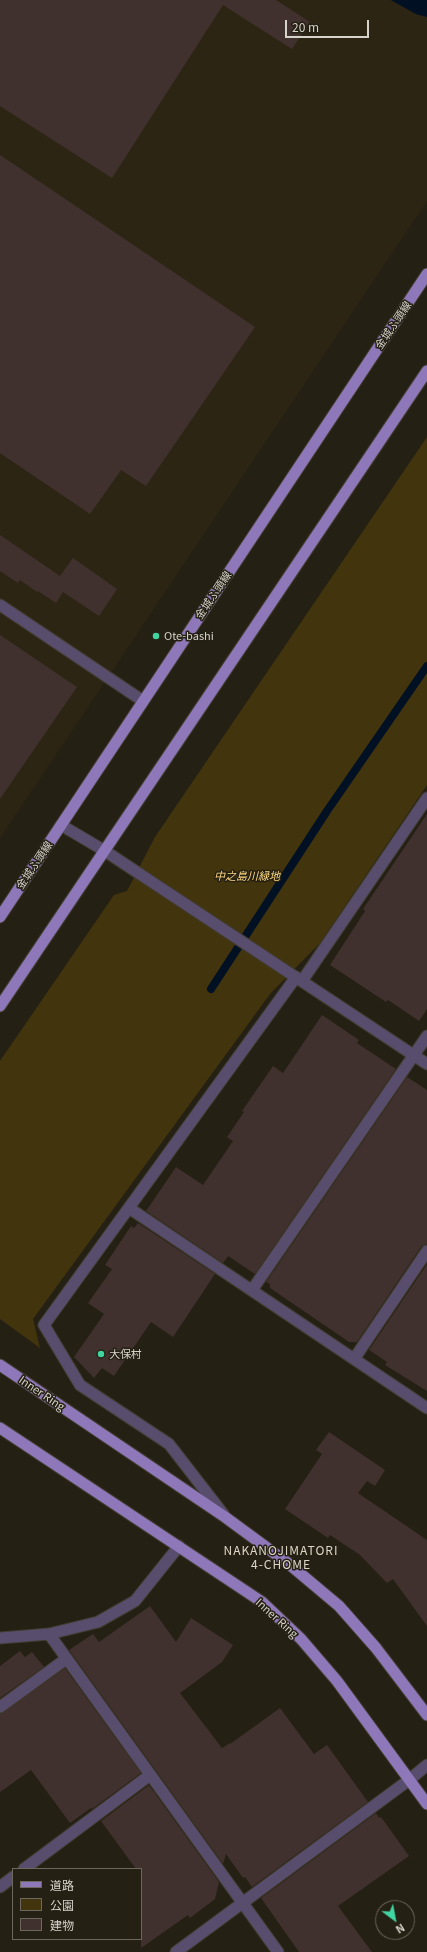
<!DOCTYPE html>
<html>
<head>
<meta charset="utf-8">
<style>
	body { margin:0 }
	#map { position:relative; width:427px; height:1952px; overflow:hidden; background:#252014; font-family:Georgia,"Noto Sans JP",serif }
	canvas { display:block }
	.legend { position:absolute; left:12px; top:1868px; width:130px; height:72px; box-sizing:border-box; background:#252014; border:1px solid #6c685d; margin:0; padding:5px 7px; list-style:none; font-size:12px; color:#d6d3cb }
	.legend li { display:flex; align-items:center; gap:8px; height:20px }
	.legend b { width:20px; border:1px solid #6c685d }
	.north { position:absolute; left:375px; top:1900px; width:40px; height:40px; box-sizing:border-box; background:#252014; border:1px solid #6c685d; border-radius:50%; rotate:148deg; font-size:11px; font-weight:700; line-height:16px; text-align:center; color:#d6d3cb }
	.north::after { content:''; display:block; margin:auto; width:14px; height:18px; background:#42d4a0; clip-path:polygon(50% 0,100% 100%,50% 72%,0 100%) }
	.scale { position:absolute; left:285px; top:20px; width:84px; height:18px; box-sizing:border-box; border:2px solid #d6d3cb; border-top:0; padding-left:5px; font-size:12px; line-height:14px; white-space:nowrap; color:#d6d3cb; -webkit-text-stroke:3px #252014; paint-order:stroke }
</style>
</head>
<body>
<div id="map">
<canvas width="427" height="1952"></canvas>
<ul class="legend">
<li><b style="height:5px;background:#8f78b9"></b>道路</li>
<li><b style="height:11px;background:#42340d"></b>公園</li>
<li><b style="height:11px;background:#40312e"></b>建物</li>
</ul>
<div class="north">N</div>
<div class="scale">20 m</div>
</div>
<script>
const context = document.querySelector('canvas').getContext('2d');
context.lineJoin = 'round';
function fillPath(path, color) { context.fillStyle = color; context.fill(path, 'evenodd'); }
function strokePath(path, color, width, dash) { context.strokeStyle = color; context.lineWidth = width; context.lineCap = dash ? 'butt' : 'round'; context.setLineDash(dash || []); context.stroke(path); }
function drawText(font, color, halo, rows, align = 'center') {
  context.font = font + ' Georgia,"Noto Sans JP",serif'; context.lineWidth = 3; context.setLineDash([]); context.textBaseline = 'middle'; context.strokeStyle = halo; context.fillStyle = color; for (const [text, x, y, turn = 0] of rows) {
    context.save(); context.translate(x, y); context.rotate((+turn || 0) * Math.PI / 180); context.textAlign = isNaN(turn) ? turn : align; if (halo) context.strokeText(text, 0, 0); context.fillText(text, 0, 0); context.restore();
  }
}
fillPath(new Path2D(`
	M0,0H391L416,14L427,17V201L0,838Z`), '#2d2513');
fillPath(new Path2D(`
	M427,437V785L320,943L270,994L33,1319L40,1348L0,1319V1061L114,895L127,891L155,837Z`), '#42340d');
fillPath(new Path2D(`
	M391,0H427V17L416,14Z`), '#011023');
strokePath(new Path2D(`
	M211,989L327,811L427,666`), '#011023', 8);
fillPath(new Path2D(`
	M0,0H276L310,22L292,49L223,5L112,178L0,106Z
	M0,155L255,327L146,486L121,470L90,514L0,453Z
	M0,535L60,576L73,558L117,589L99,616L63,592L56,603L38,591L37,592L20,580L18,583L0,571Z
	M0,635L77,687L0,799Z
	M427,814V1009L419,1021L388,1000L386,1002L330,965L365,911L363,909Z
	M322,1015L359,1040L357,1043L396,1069L255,1274L228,1256L223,1263L146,1211L176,1167L203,1185L233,1141L227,1137L244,1112L242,1111L273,1066L283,1073Z
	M407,1077L427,1090V1244L421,1247L357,1342H349L270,1288V1284L266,1282Z
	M138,1223L215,1274L173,1337L151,1322L114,1376L102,1368L94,1378L74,1357L104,1314L88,1303L112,1269L105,1265L131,1226L134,1228Z
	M427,1264V1391L385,1365L387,1362L369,1350Z
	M329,1432L385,1470L375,1486L367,1481L358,1493L427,1540V1626L393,1579L387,1583L360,1555L330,1535L328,1538L285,1509L322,1454L316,1450Z
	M150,1606L176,1642L191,1618L233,1645L222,1662L180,1693L222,1748L230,1743V1744L280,1708L314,1754L327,1745L368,1802L252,1887L245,1877L243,1878L226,1854L223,1864L69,1650L93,1634L99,1642Z
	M20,1651L25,1657L32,1652L44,1667L0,1698V1666Z
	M65,1668L141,1773L92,1809L91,1808L70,1823L31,1770L0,1792V1714Z
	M149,1785L219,1882L215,1899L190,1918L188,1915L141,1948V1869H136L101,1821Z
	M376,1813L379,1818L381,1817L409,1856L338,1906L372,1952H299L261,1898Z`), '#40312e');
const service = new Path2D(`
	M0,605L143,701`);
const minor = new Path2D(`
	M61,825L105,851L427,1064
	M302,981L427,798
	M129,1208L427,1408
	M252,1290L427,1036
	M354,1359L427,1251
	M224,1515L169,1444L80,1385L44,1325L296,977
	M49,1634L278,1952
	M0,1638L49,1634L98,1622L135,1601L179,1546
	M0,1707L66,1659
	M24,1869L150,1775
	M0,1887L13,1877
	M176,1952L409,1780L427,1765`);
const primary = new Path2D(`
	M0,917L427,274
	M0,1006L427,371
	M0,1365L225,1517L289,1564L339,1606L376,1648L427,1715
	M0,1428L262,1602L301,1639L337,1681L427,1804`);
strokePath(service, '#413d31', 13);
strokePath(minor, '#413d31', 13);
strokePath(primary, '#413d31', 13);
strokePath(service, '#584d6d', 11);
strokePath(minor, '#584d6d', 11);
strokePath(primary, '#8f78b9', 11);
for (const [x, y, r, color] of [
	[156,636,4,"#42d4a0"],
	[101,1354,4,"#42d4a0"]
]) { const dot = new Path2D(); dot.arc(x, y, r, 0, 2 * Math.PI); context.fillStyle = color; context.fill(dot); strokePath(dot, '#252014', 1.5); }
drawText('11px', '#d6d3cb', '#252014', [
	["金城ふ頭線",393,325,-56],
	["金城ふ頭線",213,595,-56],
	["金城ふ頭線",34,865,-56],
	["Inner Ring",42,1393,34],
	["Inner Ring",277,1618,42]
]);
drawText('11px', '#d6d3cb', '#252014', [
	["Ote-bashi",164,636],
	["大保村",109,1354]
], 'left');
drawText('italic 11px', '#fcd77c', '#252014', [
	["中之島川緑地",247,876]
]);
context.letterSpacing = '1px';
drawText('12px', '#dcd6c6', '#252014', [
	["NAKANOJIMATORI",281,1550],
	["4-CHOME",281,1564]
]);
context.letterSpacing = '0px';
</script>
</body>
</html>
